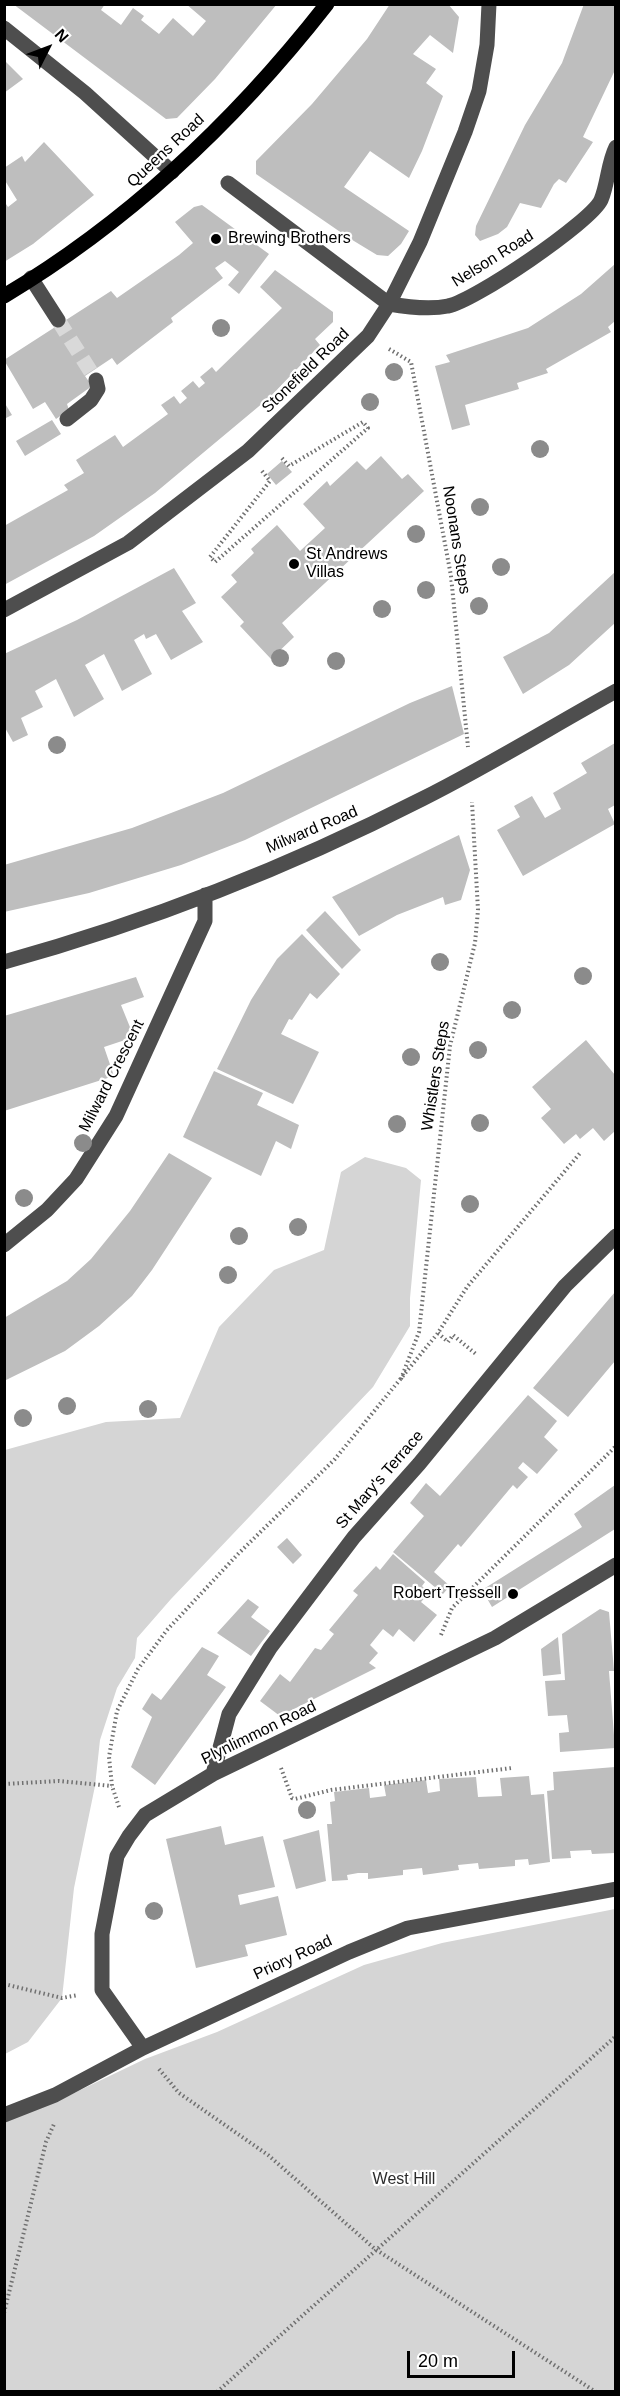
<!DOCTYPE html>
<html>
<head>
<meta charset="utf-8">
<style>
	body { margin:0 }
	#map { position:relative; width:620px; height:2396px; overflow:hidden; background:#fff; font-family:Helvetica,sans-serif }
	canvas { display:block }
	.frame { position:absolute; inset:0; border:6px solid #000; pointer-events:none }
	.north { position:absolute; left:18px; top:18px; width:60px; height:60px; -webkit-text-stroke:4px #fff; paint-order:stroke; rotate:48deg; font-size:16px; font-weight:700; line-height:24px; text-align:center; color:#000 }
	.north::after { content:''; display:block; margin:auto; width:21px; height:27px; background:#000; clip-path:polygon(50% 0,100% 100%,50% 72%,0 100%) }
	.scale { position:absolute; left:407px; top:2351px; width:108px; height:27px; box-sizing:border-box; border:3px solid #000; border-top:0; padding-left:8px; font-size:18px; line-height:21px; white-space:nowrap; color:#000; -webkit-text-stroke:4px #fff; paint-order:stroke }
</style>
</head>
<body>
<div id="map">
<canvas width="620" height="2396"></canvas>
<div class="frame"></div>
<div class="north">N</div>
<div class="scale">20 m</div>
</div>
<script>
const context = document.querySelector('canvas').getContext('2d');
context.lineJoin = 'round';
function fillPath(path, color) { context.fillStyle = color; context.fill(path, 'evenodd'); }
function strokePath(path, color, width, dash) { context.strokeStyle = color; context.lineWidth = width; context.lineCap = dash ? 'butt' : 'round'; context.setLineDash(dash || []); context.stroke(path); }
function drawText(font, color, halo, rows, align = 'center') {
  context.font = font + ' Helvetica,sans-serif'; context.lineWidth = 4.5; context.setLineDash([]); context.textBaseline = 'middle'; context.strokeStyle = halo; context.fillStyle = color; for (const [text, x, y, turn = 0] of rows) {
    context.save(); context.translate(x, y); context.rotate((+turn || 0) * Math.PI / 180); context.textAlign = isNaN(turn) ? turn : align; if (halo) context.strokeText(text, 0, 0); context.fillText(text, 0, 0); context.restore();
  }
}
fillPath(new Path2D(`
	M365,1157L406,1168L421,1180L410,1298V1326L373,1387L171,1599L137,1638L135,1658L117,1688L100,1740L95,1786L74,1888L62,1998L28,2042L5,2054V1450L106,1422L180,1418L219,1327L274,1270L324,1250L341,1172Z
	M615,1909V2391L5,2392V2122L72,2094L145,2059L217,2032L364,1965L442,1943Z`), '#d5d5d5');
fillPath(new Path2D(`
	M13,4H105L101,10L121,25L133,8L144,16L141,20L159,34L173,18L193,36L206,21L186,4H277L215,79L177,118L166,119Z
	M390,4H448L459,17L453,53L430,35L413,54L436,69L426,83L443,96L422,151L409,178L370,151L344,187L409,231L401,244L388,256L377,255L349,238L256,174V161L312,104L367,39Z
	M584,4H615V70L583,137L593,142L566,183L559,179L554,184L541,208L520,203L507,227L498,234L480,241L475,235L476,226L525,125L562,63Z
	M4,60L23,79L4,93Z
	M44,142L94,195L33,244L4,262V201L8,207L17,200L4,179V168L22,156L25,162Z
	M202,205L269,254L239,294L228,285L239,272L225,261L215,268L223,278L171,318L173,322L117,365L112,358L85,376L92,386L67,404L69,410L56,419L45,402L33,409L4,360L111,291L117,298L179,255L193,243L175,222L194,207Z
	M615,264V321L608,327L611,332L546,369L548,373L517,383L519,389L465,405L470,425L452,430L435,366L450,362L446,355L528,328L581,294Z
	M275,270L333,312V322L315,339L320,345L270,397L155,493L94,536L4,585V526L68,490L64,485L84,473L76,460L115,435L123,447L168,414L161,405L174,396L180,404L187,398L181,391L193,381L199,388L205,383L200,377L212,367L216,372L282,308L260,287Z
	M4,402L12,415L4,419Z
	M52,420L61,434L25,456L16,441Z
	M381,456L402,479L408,474L424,491L282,623L294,637L271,659L240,626L244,622L221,597L237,582L231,575L254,553L251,549L277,525L300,551L325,528L303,504L327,481L330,486L357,461L366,470Z
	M282,461L292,472L276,485L267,474Z
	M174,568L196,603L182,611L203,642L171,660L156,634L146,639L144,634L134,640L152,674L122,691L104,654L85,665L104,699L74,717L56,679L35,691L43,707L21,718L28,735L13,742L4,726V654L77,620Z
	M615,572V623L569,665L523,694L503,657L549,633Z
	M452,686L464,734L245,840L181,865L89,893L4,912V865L132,828L223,793L410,703Z
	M615,743V805L608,809L615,824L523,876L497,830L520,817L514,806L532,796L545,818L561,809L553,793L587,773L581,763Z
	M459,835L470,870L461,900L445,905L443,897L397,915L359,936L332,897Z
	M325,911L361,950L342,969L306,930Z
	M302,934L340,974L317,999L310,993L292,1020L289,1019L281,1034L319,1052L293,1104L217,1069L251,1000L277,959Z
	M136,977L144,997L121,1005L134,1037L104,1047L114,1076L4,1111V1016Z
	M586,1040L615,1075V1131L604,1141L593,1128L580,1139L576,1134L564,1144L541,1118L551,1109L532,1087Z
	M214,1071L263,1093L257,1105L299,1125L291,1149L276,1141L261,1176L183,1137Z
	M169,1153L212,1178L152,1270L132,1296L99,1326L65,1351L4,1381V1318L67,1281L91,1259L130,1211Z
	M615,1292V1361L568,1417L533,1388Z
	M528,1395L557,1421L544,1437L558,1450L537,1474L523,1462L518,1468L528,1477L517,1489L513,1485L461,1547L458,1544L434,1572L450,1586L443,1594L393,1552L424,1516L410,1503L426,1483L440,1496Z
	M615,1485V1529L492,1607L482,1590L582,1527L574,1514Z
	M287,1538L302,1555L293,1564L277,1547Z
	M393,1554L425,1582L422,1586L429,1593L421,1602L437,1615L414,1642L399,1629L393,1637L383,1629L370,1645L378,1653L369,1663L376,1668L280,1716L260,1701L280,1674L290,1682L315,1648L321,1650L334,1634L329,1630L358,1595L353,1591L376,1566L380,1570Z
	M248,1599L259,1607L251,1617L270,1631L251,1656L217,1633Z
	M600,1609L609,1612L614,1671H609L615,1748L560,1752L559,1733L569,1732L567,1715L548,1716L545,1681L565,1680L562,1634Z
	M558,1637L561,1674L543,1676L541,1649Z
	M202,1647L219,1656L207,1675L226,1687L155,1785L131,1767L152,1717L142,1709L152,1693L161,1700Z
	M615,1767V1853L592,1854L591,1850L570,1851L571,1858L552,1859L547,1791L554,1790L553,1772Z
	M529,1776L531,1795L544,1794L550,1862L529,1865L528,1859L515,1860V1866L479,1869L478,1863L458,1865L459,1870L423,1875L422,1868L403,1870V1875L368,1879V1873H358L347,1875L348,1880L332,1881L327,1824H332L330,1802L335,1801L334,1792L369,1788L370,1798L386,1796L384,1785L426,1780L428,1793L440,1791L439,1779L476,1777L478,1797L502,1796L500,1778Z
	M221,1826L225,1845L263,1836L275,1887L238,1895L240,1905L278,1896L287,1935L245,1945L248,1956L196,1968L166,1839Z
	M319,1830L326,1881L296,1889L283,1840Z`), '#bebebe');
strokePath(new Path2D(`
	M58,320L96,380`), '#d9d9d9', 15, [15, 8]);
strokePath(new Path2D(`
	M389,349L411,362L451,576L468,747
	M262,471L270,481L210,557L215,562L368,428L363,422L289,466L280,456
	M438,1333L448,1342L453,1335L477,1355
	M401,1379L419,1332L450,1046L475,943L478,910L472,802
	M441,1635L452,1608L616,1446
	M281,1768L292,1798L295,1799L331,1790L512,1768
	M4,1784L59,1781L112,1786
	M119,1807L112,1786L109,1757L117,1711L138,1669L167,1630L238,1554L335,1459L438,1333L467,1287L581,1152
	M4,1984L62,1998L78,1995
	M159,2069L179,2093L268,2155L375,2249L596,2392
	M4,2313L46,2142L54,2124
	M217,2392L616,2036`), '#707070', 4, [1.5, 3]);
strokePath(new Path2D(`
	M4,28L85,93L172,172
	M228,183L389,304C407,307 429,310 448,306C473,302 591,222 601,200C608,183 608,163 616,147
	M31,278L58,320
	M67,419L91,400L98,389L96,380
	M4,610L128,543L248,451L368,336L389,304L420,242L465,132L479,91L487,45L489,4
	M4,962C148,922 289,867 422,799C488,766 551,727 616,691
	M4,1245L47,1210L76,1179L116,1116L205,921V895
	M213,1774L229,1714L270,1648L354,1537L419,1464L565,1286L616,1236
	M143,2048L102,1990V1934L117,1856L129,1836L145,1815L213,1774L495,1638L616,1565
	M4,2115L55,2095L143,2048L349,1952L408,1928L616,1889`), '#4e4e4e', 15);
strokePath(new Path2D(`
	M4,296C130,221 237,119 327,4`), '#000', 15);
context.fillStyle = '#8b8b8b';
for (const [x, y] of [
	[221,328],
	[394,372],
	[370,402],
	[540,449],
	[480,507],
	[416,534],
	[501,567],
	[426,590],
	[479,606],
	[382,609],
	[280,658],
	[336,661],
	[57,745],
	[440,962],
	[583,976],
	[512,1010],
	[478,1050],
	[411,1057],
	[480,1123],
	[397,1124],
	[83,1143],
	[24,1198],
	[470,1204],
	[298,1227],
	[239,1236],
	[228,1275],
	[67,1406],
	[148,1409],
	[23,1418],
	[307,1810],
	[154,1911]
]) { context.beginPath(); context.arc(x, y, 9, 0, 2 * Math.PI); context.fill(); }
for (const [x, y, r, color] of [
	[216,239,6,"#000"],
	[294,564,6,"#000"],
	[513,1594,6,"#000"]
]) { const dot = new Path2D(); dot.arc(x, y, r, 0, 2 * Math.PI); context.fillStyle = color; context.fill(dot); strokePath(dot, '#fff', 2); }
drawText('16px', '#000', '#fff', [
	["Queens Road",166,151,-43],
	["Nelson Road",493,259,-32],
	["Stonefield Road",306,371,-44],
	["Noonans Steps",456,540,81],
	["Milward Road",312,830,-23],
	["Milward Crescent",112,1076,-63],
	["Whistlers Steps",436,1076,-81],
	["St Mary's Terrace",380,1480,-49],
	["Plynlimmon Road",259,1733,-26],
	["Priory Road",293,1958,-25]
]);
drawText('16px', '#000', '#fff', [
	["Brewing Brothers",228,239],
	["St Andrews",306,555],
	["Villas",306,573],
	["Robert Tressell",501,1594,"right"]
], 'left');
drawText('16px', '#2c2c2c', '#fff', [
	["West Hill",404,2180]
]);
</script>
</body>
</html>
